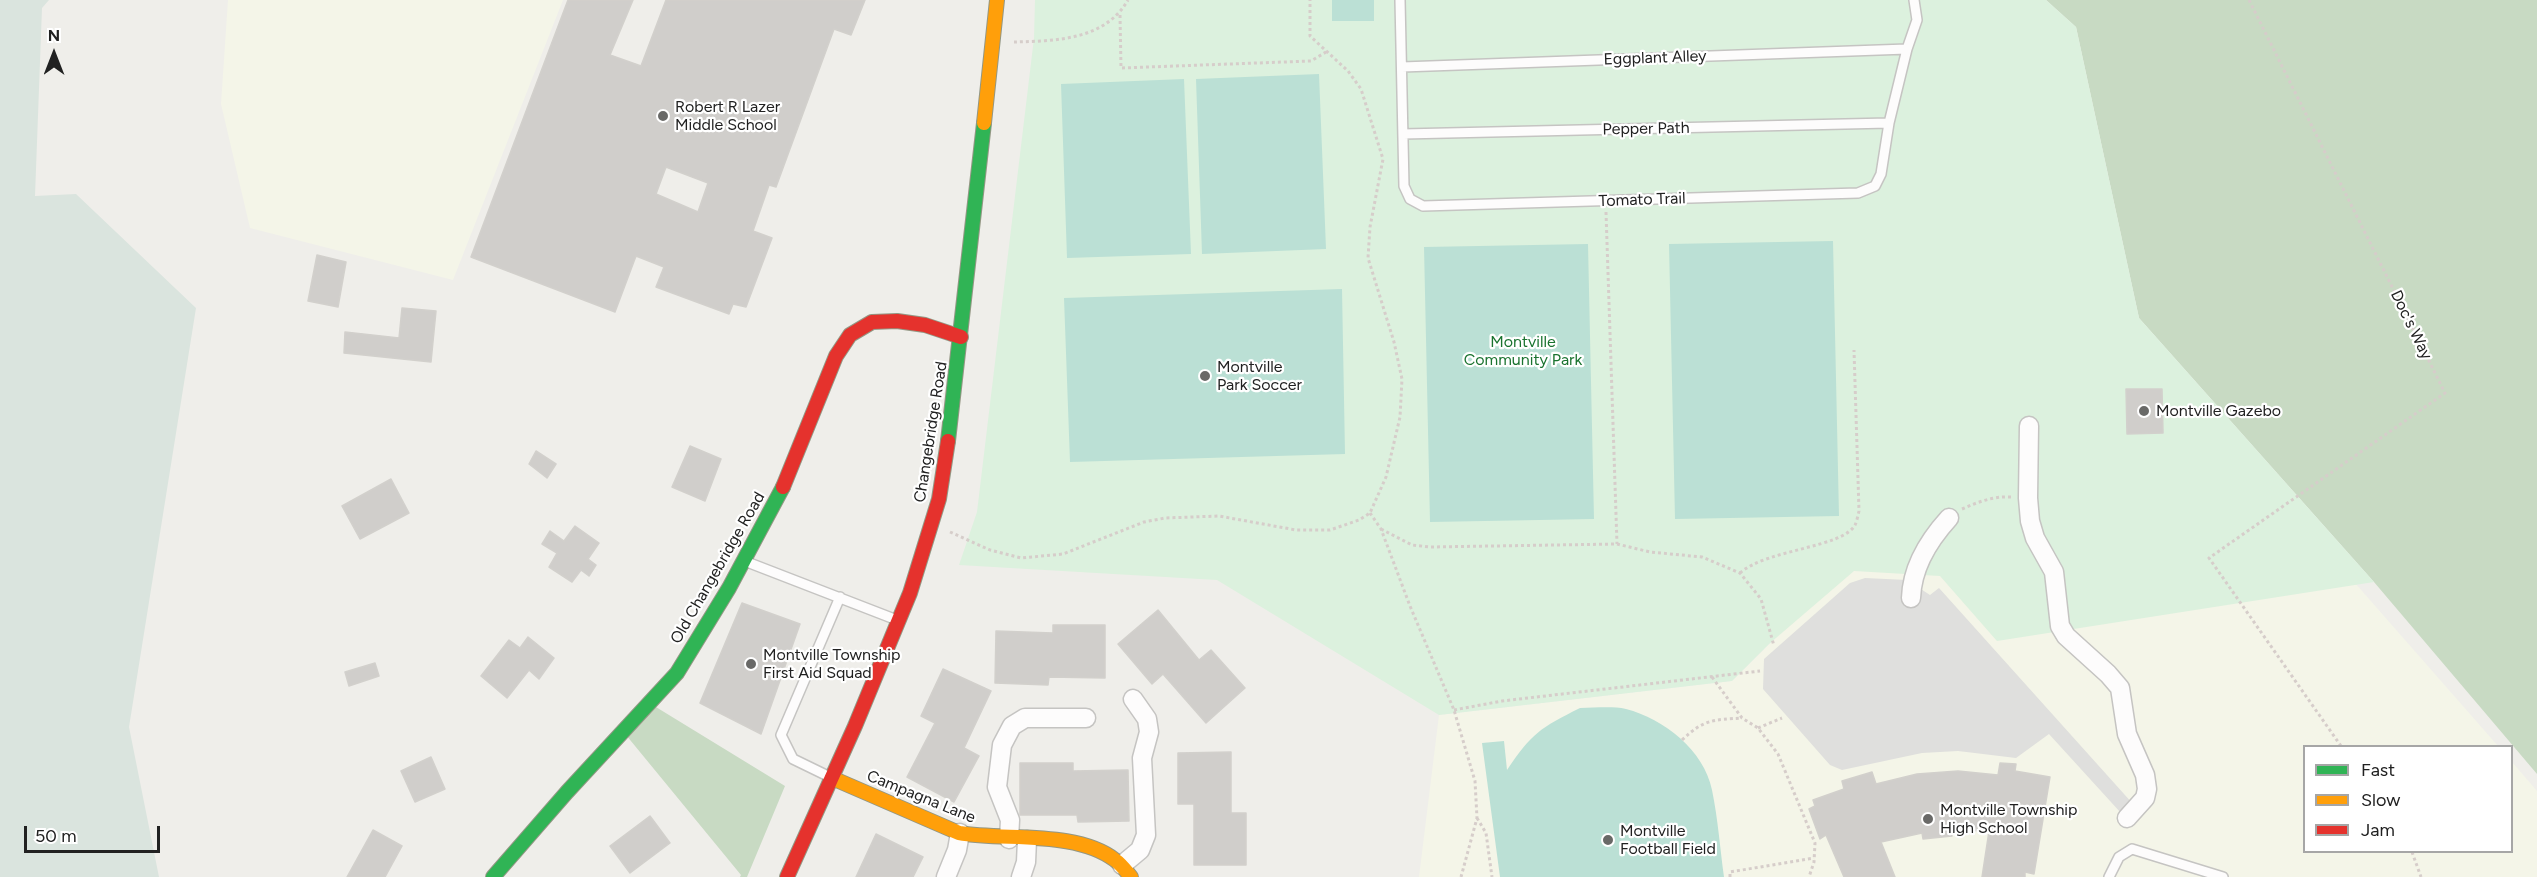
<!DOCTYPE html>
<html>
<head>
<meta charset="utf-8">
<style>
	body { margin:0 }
	#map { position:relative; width:2537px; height:877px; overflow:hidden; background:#efeeea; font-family:Figtree,sans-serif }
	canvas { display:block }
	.legend { position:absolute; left:2303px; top:745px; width:210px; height:108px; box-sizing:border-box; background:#fff; border:2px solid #a6a6a6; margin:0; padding:8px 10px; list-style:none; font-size:18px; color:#212121 }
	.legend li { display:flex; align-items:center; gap:12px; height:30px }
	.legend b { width:30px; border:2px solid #a6a6a6 }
	.north { position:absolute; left:24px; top:24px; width:60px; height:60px; -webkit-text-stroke:4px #fff; paint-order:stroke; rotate:0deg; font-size:16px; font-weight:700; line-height:24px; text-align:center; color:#212121 }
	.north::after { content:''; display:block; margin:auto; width:21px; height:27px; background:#212121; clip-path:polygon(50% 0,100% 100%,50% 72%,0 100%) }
	.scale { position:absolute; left:24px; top:826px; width:136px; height:27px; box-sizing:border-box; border:3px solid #212121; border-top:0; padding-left:8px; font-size:18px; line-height:21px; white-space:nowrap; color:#212121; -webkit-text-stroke:4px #fff; paint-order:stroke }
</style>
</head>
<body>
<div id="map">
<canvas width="2537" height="877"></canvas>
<ul class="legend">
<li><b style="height:8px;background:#30b455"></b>Fast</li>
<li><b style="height:8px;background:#ff9f0a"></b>Slow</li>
<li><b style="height:8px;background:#e5322d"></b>Jam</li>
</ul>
<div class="north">N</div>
<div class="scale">50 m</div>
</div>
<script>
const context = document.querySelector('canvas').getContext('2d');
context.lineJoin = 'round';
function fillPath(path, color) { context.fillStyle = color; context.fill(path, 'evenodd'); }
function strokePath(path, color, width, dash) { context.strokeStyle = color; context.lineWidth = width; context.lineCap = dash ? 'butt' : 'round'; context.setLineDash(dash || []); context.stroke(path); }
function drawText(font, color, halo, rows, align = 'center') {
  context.font = font + ' Figtree,sans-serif'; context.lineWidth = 4.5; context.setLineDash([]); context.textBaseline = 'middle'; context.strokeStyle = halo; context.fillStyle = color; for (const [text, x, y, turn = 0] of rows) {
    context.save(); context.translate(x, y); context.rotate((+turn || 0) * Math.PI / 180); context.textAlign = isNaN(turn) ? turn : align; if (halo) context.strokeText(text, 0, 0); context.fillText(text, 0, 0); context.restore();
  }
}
fillPath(new Path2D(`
	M228,0H563L453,280L250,228L221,104Z
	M2126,322L2498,746H2304V852H2512V762L2537,791V877H1419L1439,715L1732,681L1879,536Z`), '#f4f5e8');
fillPath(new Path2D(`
	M2046,0H2537V774L2374,582L2139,318L2076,27Z
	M651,704L785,786L747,877H740L741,875L626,735Z`), '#c8dac3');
fillPath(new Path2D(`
	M0,0H49L42,8L35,196L76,194L196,308L129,727L159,877H0Z`), '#dae4de');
fillPath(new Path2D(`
	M1035,0H2046L2076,27L2139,318L2374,582L1997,641L1940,576L1854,571L1769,644L1732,681L1439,715L1217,580L959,565L977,512L1034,38Z`), '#dcf1de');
fillPath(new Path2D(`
	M1332,0H1374V21H1332Z
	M1319,74L1326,249L1202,254L1196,79Z
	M1184,79L1191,254L1067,258L1061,84Z
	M1833,241L1839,516L1675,519L1669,244Z
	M1588,244L1594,519L1430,522L1424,247Z
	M1342,289L1345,454L1070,462L1064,298Z
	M1580,708C1595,708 1612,706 1626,709C1664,719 1704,750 1712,790C1718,819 1720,848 1724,877H1500L1482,743L1504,741L1507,770C1532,733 1540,728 1580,708Z`), '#bbe0d5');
fillPath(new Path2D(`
	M1865,578L1907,580L1930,595L1939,588L2133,804L2121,813L2049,734L2016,758L1958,751L1922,753L1842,770L1830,765L1763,689L1764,659L1850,583Z`), '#dfdfdd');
const building = new Path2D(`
	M568,0H633L610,55L641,66L666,0H865L851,35L834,29L776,187L769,185L753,231L772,238L746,307L733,304L729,314L656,287L664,267L636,256L615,312L471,257ZM666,167L708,183L698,212L656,194Z
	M317,255L346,262L338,307L308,301Z
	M402,308L436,311L431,362L344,353L345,332L399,338Z
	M2126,389H2162L2163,433L2127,434Z
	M690,446L721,459L705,501L672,487Z
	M536,451L556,464L547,478L529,464Z
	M391,479L409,513L360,539L342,506Z
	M575,526L599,543L588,559L596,565L589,576L581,570L572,582L549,567L557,553L542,544L550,531L564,541Z
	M742,603L800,624L761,734L700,703Z
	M1158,610L1199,660L1211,650L1245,688L1206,723L1163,674L1152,684L1118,644Z
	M1053,625H1105V678L1049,677L1048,685L995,683L996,631L1053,633Z
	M528,637L554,658L539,679L529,670L507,698L481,676L509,640L520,648Z
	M375,663L379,676L349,686L345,672Z
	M943,669L991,691L964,748L979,756L954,802L907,777L935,723L921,716Z
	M1231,752V813H1246V865H1194V804H1178V753Z
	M431,757L445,789L415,802L401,771Z
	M1020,763H1073V771L1128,770L1129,821L1078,822L1077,815H1020Z
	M2000,763L2016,764L2015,771L2050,777L2034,874L2025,872V877H1982L1989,831L1951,830L1952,836L1923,839L1922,833L1881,842L1895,877H1844L1826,835L1820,839L1809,809L1815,806L1813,800L1844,789L1842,781L1872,772L1876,784L1917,774L1958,771L1998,775Z
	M650,816L670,843L630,873L610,846Z
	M373,830L402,846L385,877H347Z
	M876,834L923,857L913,877H856Z`);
fillPath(building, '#d0cecb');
strokePath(building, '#d2d0cc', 1.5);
const lane = new Path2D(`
	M1400,0L1404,186L1410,199L1423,206L1858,193L1875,186L1881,174L1889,123L1907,49L1917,20L1914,0
	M1402,67L1907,49
	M1403,134L1889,123
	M747,562L897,620
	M830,777L793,759L781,735L840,597
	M2109,877L2119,857L2132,849L2223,877`);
const street = new Path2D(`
	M2029,426L2028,498L2030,521L2035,538L2054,572L2060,626L2066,636L2108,674L2120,688L2127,734L2145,775L2147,789L2145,798L2127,818
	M1911,598C1912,568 1929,540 1949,518
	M1009,839L1010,820L997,787L1002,745L1012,726L1025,718H1086
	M1122,865L1140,850L1146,835L1142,758L1149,732L1147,719L1133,699
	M946,877L957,850L960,833
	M1021,877L1026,862L1027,840`);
const fast = new Path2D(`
	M948,441L984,123
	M493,877L567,792L677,673L729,588L783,487`);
const slow = new Path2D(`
	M984,123L997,0
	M832,778L959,833C1006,841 1076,830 1115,860C1121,864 1126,871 1131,877`);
const jam = new Path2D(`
	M783,487L836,356L850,335L872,322L897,321L925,325L961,337
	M787,877L855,726L910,593L939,499L948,441`);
strokePath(lane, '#c5c4c2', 12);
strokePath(street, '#c5c4c2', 21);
strokePath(fast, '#939784', 16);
strokePath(slow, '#939784', 16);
strokePath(jam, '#939784', 16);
strokePath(new Path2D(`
	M2249,0L2445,393L2209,558L2341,746
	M1120,15L1121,68L1311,61L1326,52
	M1014,42C1056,41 1105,40 1128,0
	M1606,212L1617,544
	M1962,509C1978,502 1993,496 2011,497
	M1370,513L1381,529L1410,606L1454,710L1475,781L1477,818L1461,877
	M1381,529L1412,545L1430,547L1617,544L1650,552L1702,557L1740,573L1761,599L1774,646
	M950,532L990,550L1021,558L1063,554L1144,522L1165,518L1219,516L1296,530H1330L1359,520L1370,513L1386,477L1400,417L1402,379L1394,342L1368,258L1370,227L1383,159L1361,89L1348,71L1310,36V0
	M1740,573C1767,549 1842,548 1855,525C1857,521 1858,515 1859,511L1854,350
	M1712,677L1742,718L1758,728L1778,754L1815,843L1814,862L1809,877
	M1454,710L1502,701L1760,671
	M1758,728L1782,718
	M1682,740C1704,719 1713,720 1742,718
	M1477,818L1486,833L1492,877
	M2412,852L2421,877
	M1730,877V872L1814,858`), '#d6cdca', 3, [3, 3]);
strokePath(lane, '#fdfcfc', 9);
strokePath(street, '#fdfcfc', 18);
strokePath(fast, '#30b455', 14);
strokePath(slow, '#ff9f0a', 14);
strokePath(jam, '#e5322d', 14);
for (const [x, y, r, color] of [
	[663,116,6,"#696967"],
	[1205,376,6,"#696967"],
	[2144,411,6,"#696967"],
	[751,664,6,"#696967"],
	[1928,819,6,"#696967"],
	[1608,840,6,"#696967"]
]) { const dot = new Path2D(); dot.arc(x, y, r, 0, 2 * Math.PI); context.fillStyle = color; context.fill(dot); strokePath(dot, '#fff', 2); }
drawText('16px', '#212121', '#fff', [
	["Eggplant Alley",1655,58,-2],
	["Pepper Path",1646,129,-1],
	["Tomato Trail",1642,200,-2],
	["Doc's Way",2411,325,64],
	["Changebridge Road",931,432,-81],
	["Old Changebridge Road",718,568,-60],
	["Campagna Lane",921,797,22]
]);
drawText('16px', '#212121', '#fff', [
	["Robert R Lazer",675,107],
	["Middle School",675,125],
	["Montville",1217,367],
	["Park Soccer",1217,385],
	["Montville Gazebo",2156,411],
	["Montville Township",763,655],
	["First Aid Squad",763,673],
	["Montville Township",1940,810],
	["High School",1940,828],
	["Montville",1620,831],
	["Football Field",1620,849]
], 'left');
drawText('16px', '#1a732f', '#fff', [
	["Montville",1523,342],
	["Community Park",1523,360]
]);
</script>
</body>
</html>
